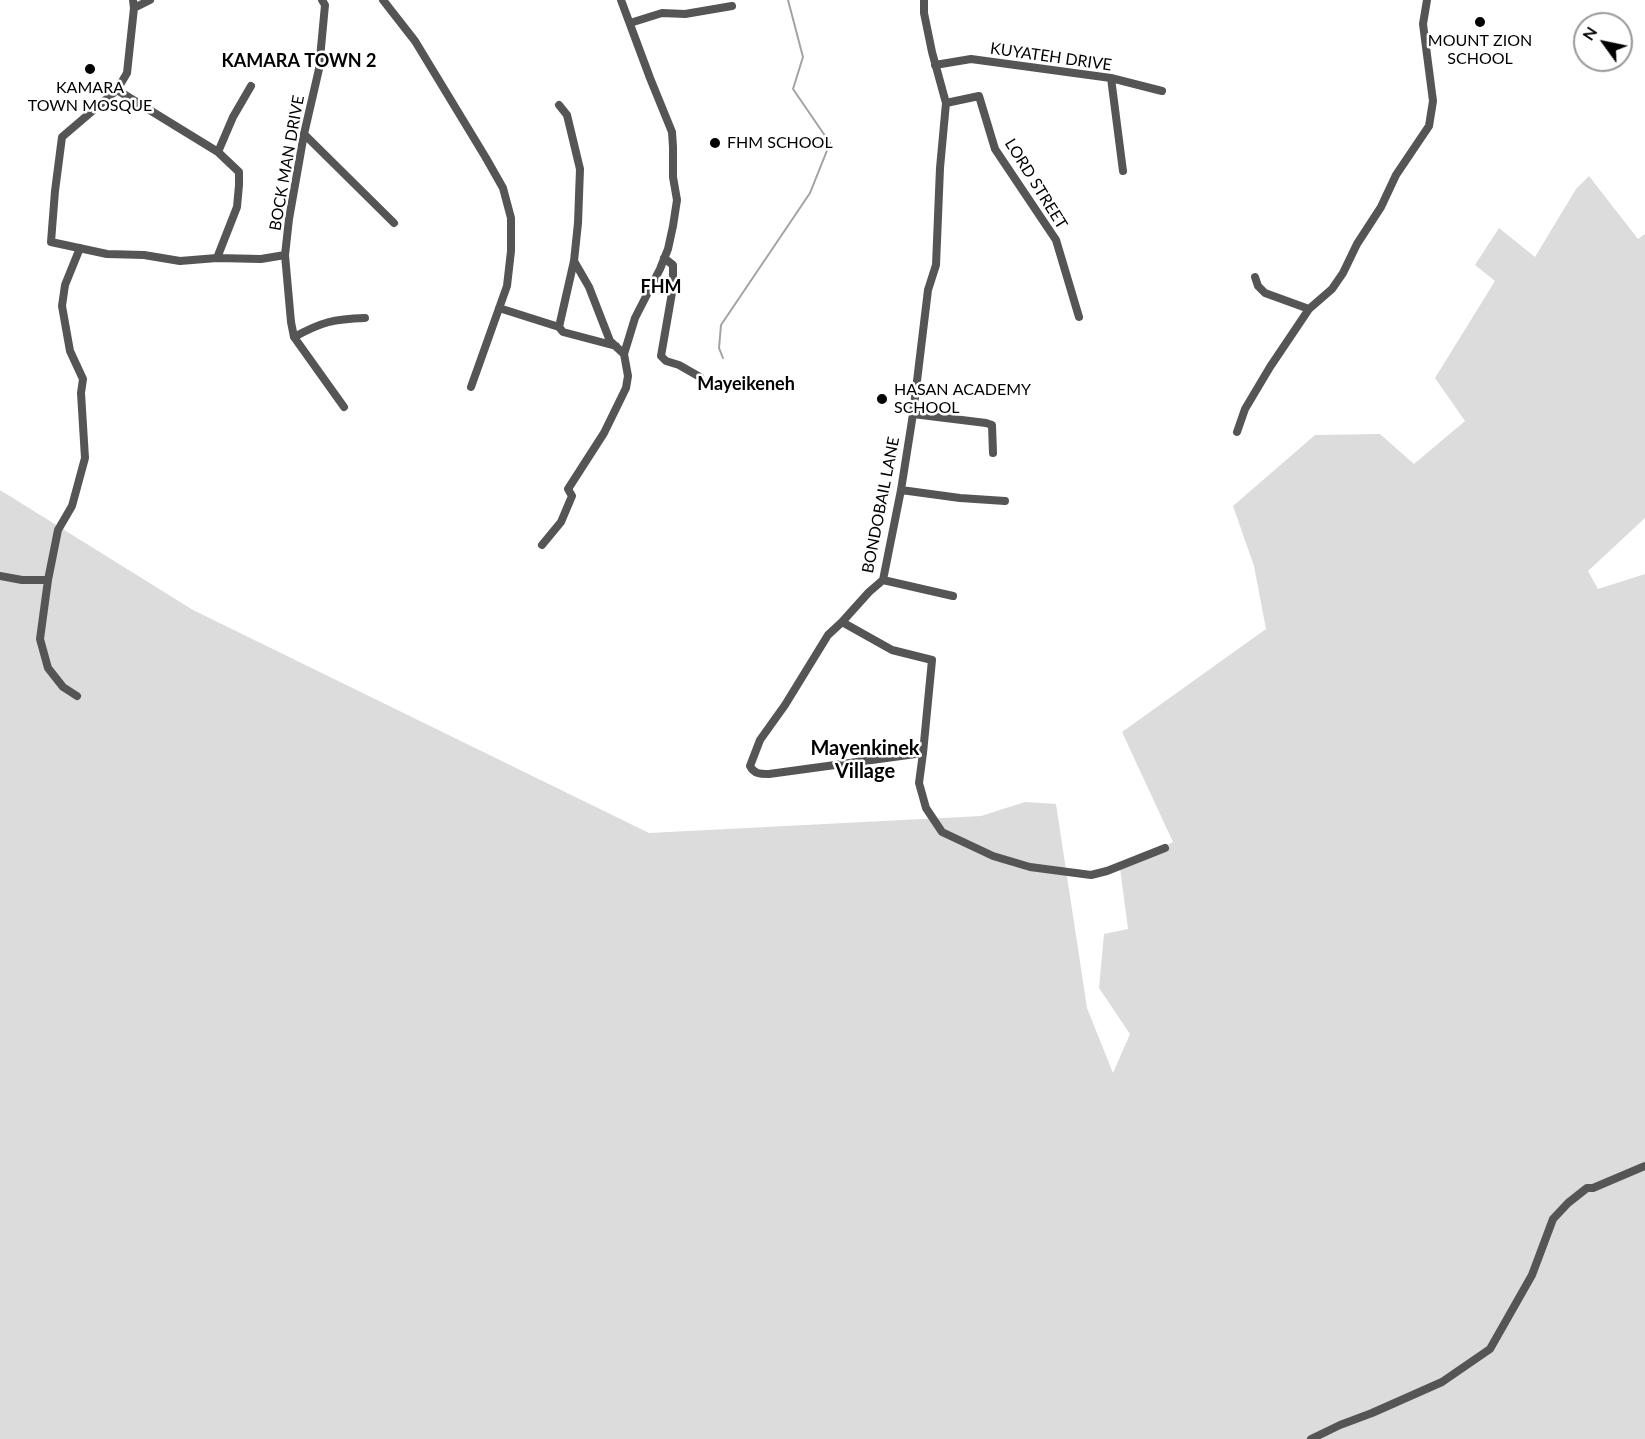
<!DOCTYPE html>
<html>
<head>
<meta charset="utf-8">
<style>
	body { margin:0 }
	#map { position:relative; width:1645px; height:1439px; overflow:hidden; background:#fff; font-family:Lato,sans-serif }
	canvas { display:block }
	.north { position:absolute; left:1573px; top:12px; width:60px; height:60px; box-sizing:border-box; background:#fff; border:2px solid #999; border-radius:50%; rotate:303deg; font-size:16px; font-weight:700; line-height:24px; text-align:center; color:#000 }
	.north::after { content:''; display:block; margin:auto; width:21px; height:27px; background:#000; clip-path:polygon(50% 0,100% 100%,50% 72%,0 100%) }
</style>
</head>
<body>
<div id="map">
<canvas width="1645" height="1439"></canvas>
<div class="north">N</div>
</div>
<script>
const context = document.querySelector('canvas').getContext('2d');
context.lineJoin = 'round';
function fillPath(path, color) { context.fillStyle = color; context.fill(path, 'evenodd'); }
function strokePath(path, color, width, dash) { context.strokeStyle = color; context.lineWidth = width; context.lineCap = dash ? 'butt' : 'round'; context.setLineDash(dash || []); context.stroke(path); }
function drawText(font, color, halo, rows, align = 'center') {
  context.font = font + ' Lato,sans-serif'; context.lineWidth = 5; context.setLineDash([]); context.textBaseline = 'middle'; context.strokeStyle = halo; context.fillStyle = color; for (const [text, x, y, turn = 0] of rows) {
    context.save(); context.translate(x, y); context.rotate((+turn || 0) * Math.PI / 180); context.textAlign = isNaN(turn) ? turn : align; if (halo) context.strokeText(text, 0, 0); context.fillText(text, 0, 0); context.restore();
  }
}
fillPath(new Path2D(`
	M1589,176L1638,239L1645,234V518L1588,571L1598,589L1645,574V1439H0V490L193,610L649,833L981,816L1025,802L1056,804L1087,1008L1113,1073L1130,1034L1099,988L1104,934L1128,929L1120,868L1173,842L1122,732L1266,629L1254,566L1233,506L1315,435L1380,434L1414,464L1465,421L1435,378L1495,281L1475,265L1499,228L1535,257L1576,189Z`), '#dcdcdc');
strokePath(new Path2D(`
	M723,358L719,348L721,325L810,193L830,143L793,89L803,57L788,0`), '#a3a3a3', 2);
strokePath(new Path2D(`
	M133,0L134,8L127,73L117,90L62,137L55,191L51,242L107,254L144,255L180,261L217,258L261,259L285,255
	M322,0L325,5L319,69L304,134L289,219L285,255L291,322L294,337L344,407
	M383,0L415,41L486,158L503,188L511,218V251L507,286L471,387
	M134,8L150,0
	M630,23L662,13L685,14L732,6
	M935,65L971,59L1111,78L1162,91
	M1111,78L1123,171
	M117,90L218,152L239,172V185L237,207L217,258
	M946,103L979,96L995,149L1056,240L1079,317
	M559,105L567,115L580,169L578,223L574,261L559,327
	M304,134L394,223
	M218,152L233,117L251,86
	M664,258L673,265V287L661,356L666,361L679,365L700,377
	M574,261L589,287L610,341L624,354
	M1255,277L1258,286L1265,293L1309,309
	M499,308L559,327L563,332L616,346
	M294,337C322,322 333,319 365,318
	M913,414L986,423L992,425L993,453
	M1237,432L1245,409L1270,367L1309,309L1332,289L1343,273L1357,244L1381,207L1396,175L1429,126L1433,101L1423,24L1427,0
	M901,490L960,498L1005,501
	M542,545L561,522L572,496L568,489L604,433L626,388L628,376L624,354L635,318L660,269L668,249L673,226L677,200L673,177V147L672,132L650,78L621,0
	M0,576L22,580H48
	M883,580L953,596
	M842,622L892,650L932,660L923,753L919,783L926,808L942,832L993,856L1030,867L1091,875L1107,871L1165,848
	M77,696L63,687L48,668L40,639L48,580L58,530L72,506L85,458L81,393L83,379L70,351L62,306L65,285L80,248
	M923,753L769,774C760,774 754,774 750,766L760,740L785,705L828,635L842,622L869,592L883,580L901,490L913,414L928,290L936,265L940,168L946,103L932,52L924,13V0
	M1311,1439L1340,1425L1372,1413L1442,1382L1490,1349L1532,1275L1553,1219L1568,1203L1587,1188H1593L1645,1166`), '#555', 8);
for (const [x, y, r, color] of [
	[1480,22,6,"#000"],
	[90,69,6,"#000"],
	[715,143,6,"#000"],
	[882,399,6,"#000"]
]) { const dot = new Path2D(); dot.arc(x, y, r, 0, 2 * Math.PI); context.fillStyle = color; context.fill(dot); strokePath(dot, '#fff', 2); }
drawText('16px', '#000', '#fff', [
	["MOUNT ZION",1480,41],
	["SCHOOL",1480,59],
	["KAMARA",90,88],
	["TOWN MOSQUE",90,106],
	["FHM SCHOOL",727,143,"left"],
	["HASAN ACADEMY",894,390,"left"],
	["SCHOOL",894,408,"left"]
]);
drawText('16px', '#000', '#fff', [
	["KUYATEH DRIVE",1051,57,8],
	["BOCK MAN DRIVE",287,163,-80],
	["LORD STREET",1036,184,58],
	["BONDOBAIL LANE",881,505,-79]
]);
drawText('bold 18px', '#000', '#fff', [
	["KAMARA TOWN 2",299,61],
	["FHM",661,287],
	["Mayeikeneh",746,384]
]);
drawText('bold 20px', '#000', '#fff', [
	["Mayenkinek",865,749],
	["Village",865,772]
]);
</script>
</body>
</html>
